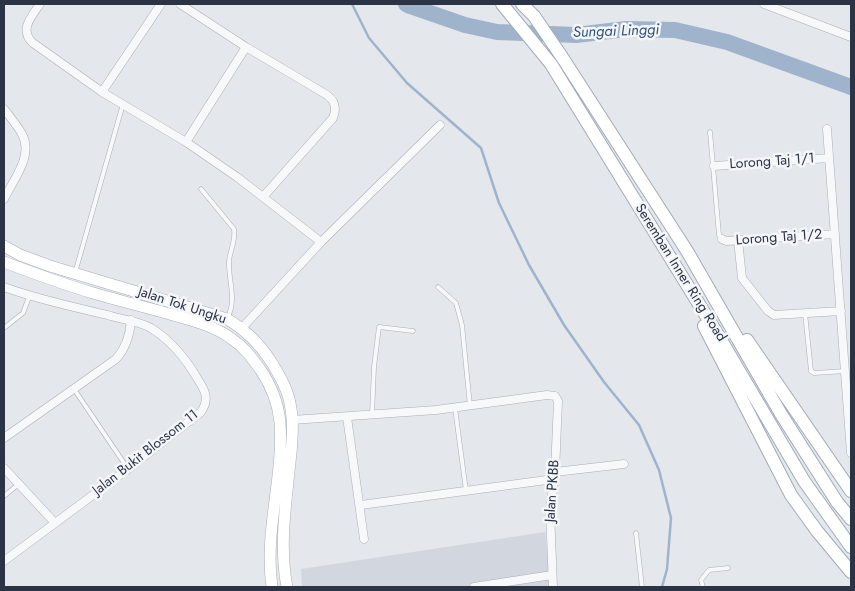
<!DOCTYPE html>
<html>
<head>
<meta charset="utf-8">
<style>
	body { margin:0 }
	#map { position:relative; width:855px; height:591px; overflow:hidden; background:#e4e7ec; font-family:Jost,sans-serif }
	canvas { display:block }
	.frame { position:absolute; inset:0; border:5px solid #2b3445; pointer-events:none }
</style>
</head>
<body>
<div id="map">
<canvas width="855" height="591"></canvas>
<div class="frame"></div>
</div>
<script>
const context = document.querySelector('canvas').getContext('2d');
context.lineJoin = 'round';
function fillPath(path, color) { context.fillStyle = color; context.fill(path, 'evenodd'); }
function strokePath(path, color, width, dash) { context.strokeStyle = color; context.lineWidth = width; context.lineCap = dash ? 'butt' : 'round'; context.setLineDash(dash || []); context.stroke(path); }
function drawText(font, color, halo, rows, align = 'center') {
  context.font = font + ' Jost,sans-serif'; context.lineWidth = 5; context.setLineDash([]); context.textBaseline = 'middle'; context.strokeStyle = halo; context.fillStyle = color; for (const [text, x, y, turn = 0] of rows) {
    context.save(); context.translate(x, y); context.rotate((+turn || 0) * Math.PI / 180); context.textAlign = isNaN(turn) ? turn : align; if (halo) context.strokeText(text, 0, 0); context.fillText(text, 0, 0); context.restore();
  }
}
fillPath(new Path2D(`
	M545,532L552,587H302L301,569Z`), '#d2d6de');
strokePath(new Path2D(`
	M352,4L369,38L407,83L481,148L499,203L529,265L564,325L604,382L639,425L659,470L671,518L667,569L662,587`), '#9fb4cc', 2.5);
strokePath(new Path2D(`
	M406,4L410,6L465,25L497,32L576,35L626,29L675,30L727,42L851,87`), '#9fb4cc', 16);
const lane = new Path2D(`
	M710,132L719,235L722,238
	M201,189L234,229C236,241 230,250 229,261C228,280 237,298 228,317
	M75,273L123,104
	M438,287L456,303L462,325L470,406
	M805,313L811,371L814,373L846,371
	M4,328L23,313L29,297
	M74,389L128,469
	M455,408L466,491
	M372,415L374,367L379,327L413,331
	M4,496L19,484
	M636,533L642,587
	M703,587L701,580L709,570L728,568`);
const street = new Path2D(`
	M40,4C31,17 19,30 33,43L102,92L186,142L237,177L321,242
	M180,4L246,47L327,95C335,101 337,108 333,118L263,197
	M764,4L851,37
	M102,92L161,4
	M4,109C10,117 17,125 22,134C34,156 13,180 4,199
	M827,129L851,453
	M186,142L246,47
	M714,166L829,158
	M722,239L726,241L835,234
	M738,240L742,278L768,311L774,315L841,311
	M4,287C39,300 75,307 111,316C124,320 138,321 151,328C170,340 186,359 197,378C205,390 210,399 201,412L128,469L4,561
	M242,328L321,242L440,125
	M347,417L364,539
	M292,420L436,410L547,395L555,396L558,401L555,472L550,510L553,587
	M4,438L116,359C126,348 130,336 131,320
	M4,468L55,523
	M555,472L624,464
	M361,505L554,479
	M474,587L552,575`);
const secondary = new Path2D(`
	M4,246L20,255L50,266L227,319C246,330 260,344 272,363C281,378 289,392 291,409C294,426 292,445 290,462C286,503 279,546 287,587
	M4,262C33,273 63,284 93,293C117,300 141,306 166,313C188,319 213,325 232,339C244,347 252,358 260,369C271,385 278,403 280,422C284,477 264,531 272,587`);
const primary = new Path2D(`
	M502,4L551,64L718,335L804,481L851,547
	M522,4L534,16L562,57L687,251L781,414L837,502L851,519
	M704,326L791,495L817,531L851,572
	M747,340L851,491`);
strokePath(lane, '#a9aeb7', 5);
strokePath(street, '#a9aeb7', 9);
strokePath(secondary, '#a9aeb7', 12);
strokePath(primary, '#a3abb8', 14);
strokePath(lane, '#f7f8fa', 4);
strokePath(street, '#f7f8fa', 8);
strokePath(secondary, '#fff', 11);
strokePath(primary, '#fff', 12);
drawText('14px', '#2b3445', '#f4f6f9', [
	["Lorong Taj 1/1",772,162,-4],
	["Lorong Taj 1/2",779,238,-4],
	["Seremban Inner Ring Road",680,273,58],
	["Jalan Tok Ungku",182,306,18],
	["Jalan Bukit Blossom 11",146,453,-38],
	["Jalan PKBB",553,491,-86]
]);
drawText('italic 15px', '#34527a', '#f4f6f9', [
	["Sungai Linggi",616,32,-2]
]);
</script>
</body>
</html>
